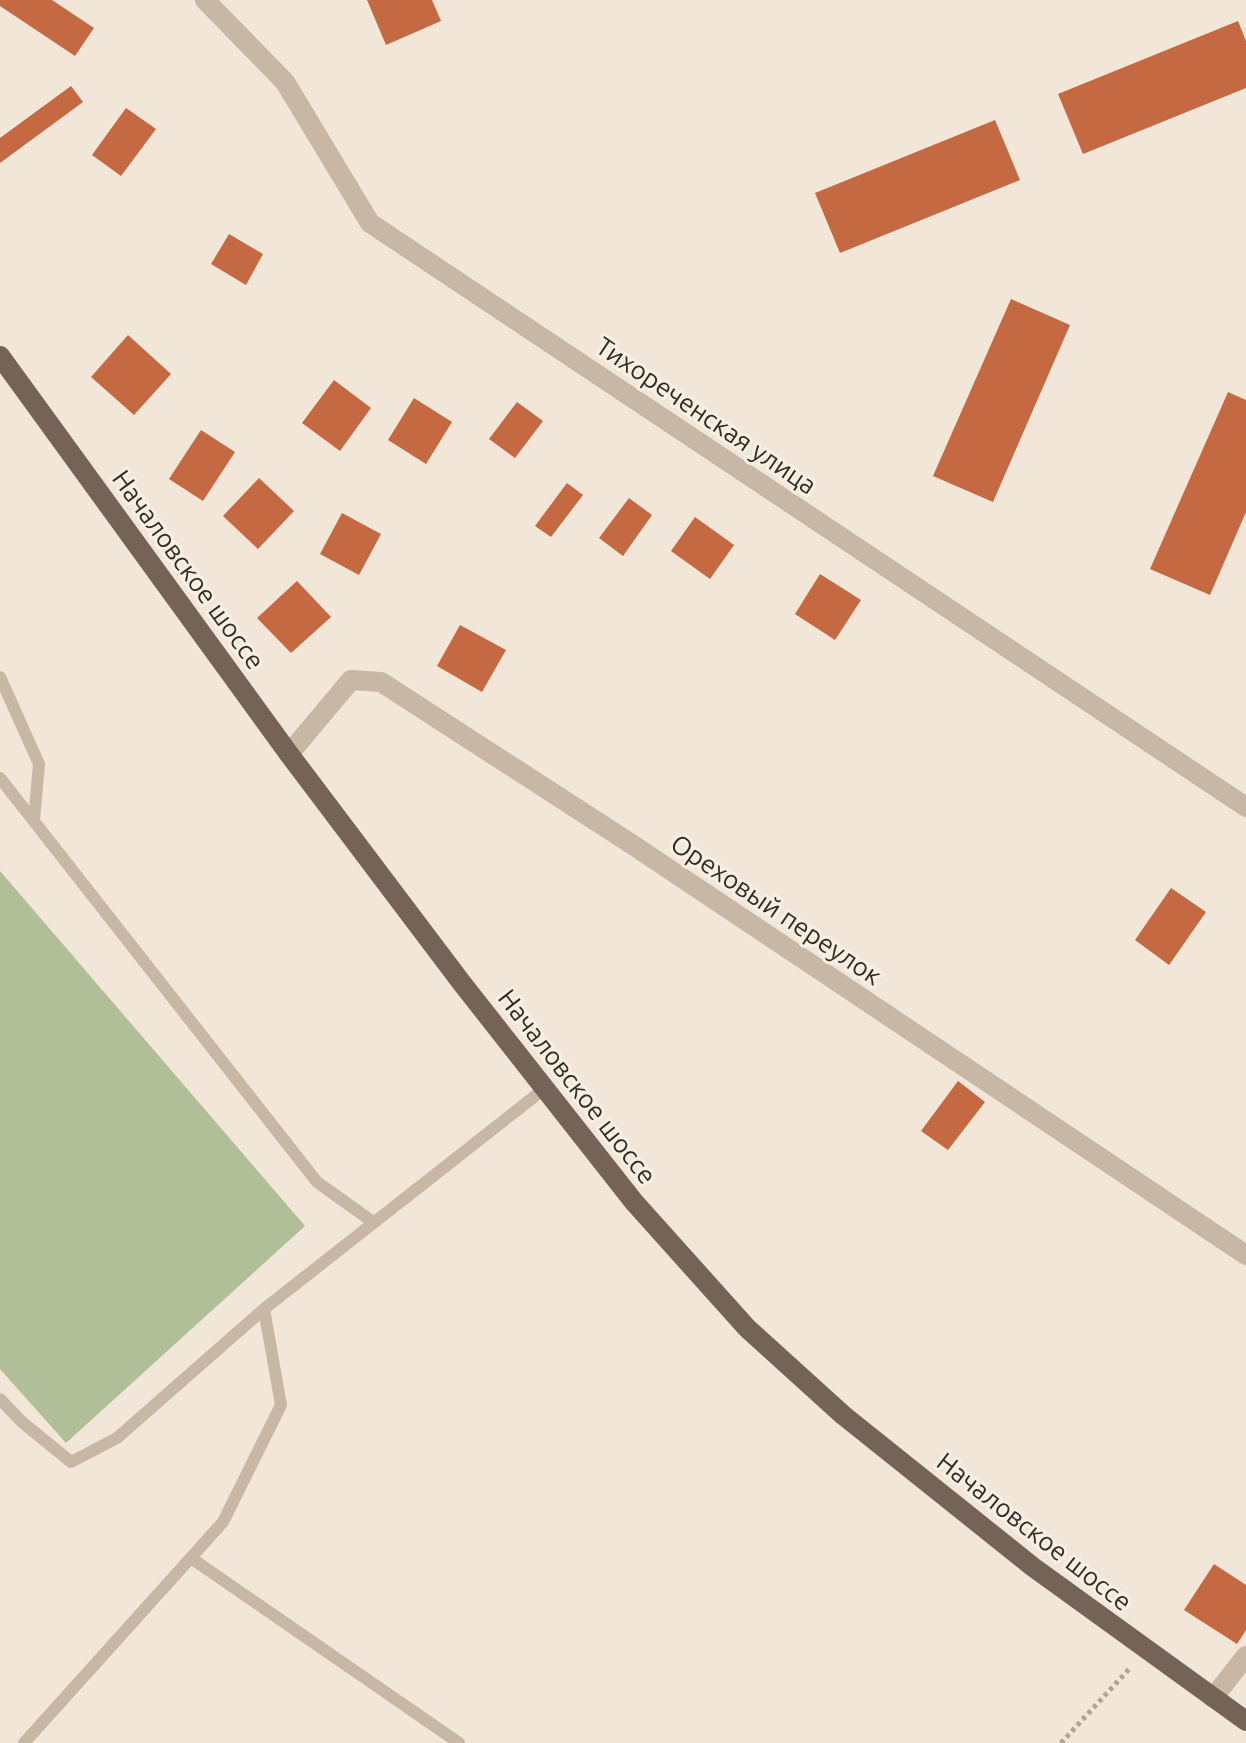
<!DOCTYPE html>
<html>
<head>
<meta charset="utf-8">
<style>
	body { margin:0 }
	canvas { display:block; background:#f1e6d8 }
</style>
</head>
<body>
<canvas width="1246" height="1743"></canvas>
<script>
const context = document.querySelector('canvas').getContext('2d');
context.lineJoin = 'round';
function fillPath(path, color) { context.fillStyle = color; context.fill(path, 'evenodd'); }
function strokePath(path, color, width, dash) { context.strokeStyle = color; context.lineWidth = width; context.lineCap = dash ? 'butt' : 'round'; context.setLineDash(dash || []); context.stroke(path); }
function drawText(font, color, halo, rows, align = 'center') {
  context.font = font + ' Ubuntu,sans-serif'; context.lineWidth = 6; context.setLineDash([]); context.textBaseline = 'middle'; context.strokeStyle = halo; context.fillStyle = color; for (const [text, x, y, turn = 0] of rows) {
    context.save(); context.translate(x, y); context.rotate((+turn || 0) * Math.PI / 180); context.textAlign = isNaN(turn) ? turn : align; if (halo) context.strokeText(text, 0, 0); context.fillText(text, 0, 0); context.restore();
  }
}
fillPath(new Path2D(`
	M0,871L305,1226L66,1443L0,1369Z`), '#b0bf98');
fillPath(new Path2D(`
	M0,0H52L94,28L75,56L0,6Z
	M367,0H432L441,21L386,45Z
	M1238,21L1246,41V88L1083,154L1058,94Z
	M71,86L83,102L0,163V138Z
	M126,108L156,129L121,176L92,155Z
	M995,120L1020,180L840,253L815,193Z
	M229,234L263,254L246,285L211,264Z
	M1011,299L1070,325L993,502L933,476Z
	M128,335L171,374L134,415L91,377Z
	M334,380L371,408L340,451L302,423Z
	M1228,392L1246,400V512L1210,595L1150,569Z
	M414,398L452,422L426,464L388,440Z
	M517,402L543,421L515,458L489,439Z
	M201,430L235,452L203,501L169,479Z
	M259,478L294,511L258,549L223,516Z
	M567,483L583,495L551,537L535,526Z
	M629,498L652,515L623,556L599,538Z
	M342,513L381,534L359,575L320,554Z
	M695,517L734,545L710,579L671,551Z
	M820,574L861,600L835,640L795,614Z
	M297,581L331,617L291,653L257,618Z
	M460,625L506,650L482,692L437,666Z
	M1171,888L1206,912L1169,965L1135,940Z
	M958,1081L985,1102L948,1150L921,1131Z
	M1214,1564L1246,1585V1630L1237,1644L1184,1610Z`), '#c46942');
strokePath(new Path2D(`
	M1061,1743L1131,1667`), '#b4a18f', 5, [4, 4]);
strokePath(new Path2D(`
	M0,677L39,764L34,820
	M0,778L317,1182L373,1222
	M0,1399L22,1422L71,1462L117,1438L264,1309
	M191,1558L459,1743
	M24,1743L223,1522L281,1405L264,1309L544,1089`), '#c8b7a4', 12);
strokePath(new Path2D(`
	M205,0L285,82L370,223L1246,807
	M289,754L351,680L381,682L630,843L1246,1255
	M1213,1698L1246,1656`), '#c8b7a4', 20);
strokePath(new Path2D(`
	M0,356L289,754L461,982L634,1202L747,1328L843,1415L1033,1567L1246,1721`), '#766357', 20);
drawText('26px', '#342b26', '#f9f0e4', [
	["Тихореченская улица",706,416,34],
	["Началовское шоссе",188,570,54],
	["Ореховый переулок",776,910,34],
	["Началовское шоссе",577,1087,52],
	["Началовское шоссе",1034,1532,38]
]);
</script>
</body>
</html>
